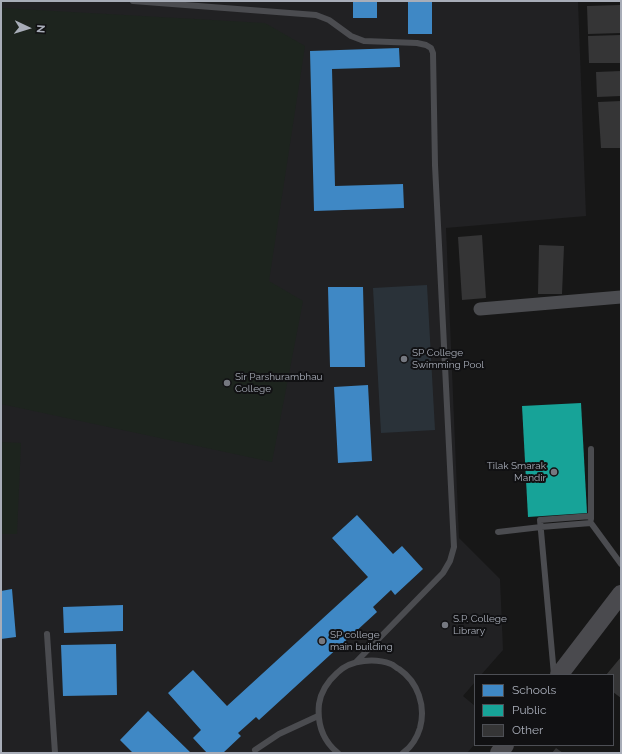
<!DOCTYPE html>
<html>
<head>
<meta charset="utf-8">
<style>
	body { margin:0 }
	#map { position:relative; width:622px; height:754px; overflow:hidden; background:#171717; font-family:Raleway,sans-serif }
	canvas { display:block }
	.frame { position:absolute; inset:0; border:2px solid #a8adb8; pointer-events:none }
	.legend { position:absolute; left:474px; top:674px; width:140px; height:72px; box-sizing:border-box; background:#111113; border:1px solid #4d4f55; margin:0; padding:5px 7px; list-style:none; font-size:12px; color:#a8adb8 }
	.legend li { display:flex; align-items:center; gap:8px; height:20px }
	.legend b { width:20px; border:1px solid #4d4f55 }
	.north { position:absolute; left:8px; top:8px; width:40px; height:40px; -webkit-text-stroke:3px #111113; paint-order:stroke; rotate:94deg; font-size:11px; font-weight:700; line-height:16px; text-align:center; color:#a8adb8 }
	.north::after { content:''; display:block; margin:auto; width:14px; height:18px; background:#a8adb8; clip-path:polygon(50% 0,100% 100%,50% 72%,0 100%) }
</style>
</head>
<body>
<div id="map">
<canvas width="622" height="754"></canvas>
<div class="frame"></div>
<ul class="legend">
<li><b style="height:11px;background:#3f88c5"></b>Schools</li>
<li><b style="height:11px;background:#17a398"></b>Public</li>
<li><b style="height:11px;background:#353536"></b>Other</li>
</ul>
<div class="north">N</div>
</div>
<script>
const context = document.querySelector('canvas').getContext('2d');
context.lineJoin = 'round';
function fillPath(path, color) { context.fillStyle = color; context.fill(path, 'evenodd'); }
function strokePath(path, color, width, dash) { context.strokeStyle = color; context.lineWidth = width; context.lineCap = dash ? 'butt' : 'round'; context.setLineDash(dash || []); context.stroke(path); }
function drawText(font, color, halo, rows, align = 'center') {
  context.font = font + ' Raleway,sans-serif'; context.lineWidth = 4; context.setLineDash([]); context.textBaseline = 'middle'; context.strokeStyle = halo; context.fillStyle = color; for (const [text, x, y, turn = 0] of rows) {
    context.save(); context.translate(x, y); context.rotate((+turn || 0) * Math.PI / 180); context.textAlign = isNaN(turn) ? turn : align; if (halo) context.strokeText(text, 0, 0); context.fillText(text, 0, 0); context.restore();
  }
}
fillPath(new Path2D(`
	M1,1H578L586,216L446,228L459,538L500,579L503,650L481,675H475V682L463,696L475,706V744L467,753H1Z`), '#212123');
fillPath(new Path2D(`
	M1,8L265,23L305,46L269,281L303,301L272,462L1,404Z
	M1,442L21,443L17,534H1Z`), '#1d241e');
fillPath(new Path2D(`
	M427,285L435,430L381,433L373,288Z`), '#2a3239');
fillPath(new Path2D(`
	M353,1H377V18H353Z
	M408,1H432V34H408Z
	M399,48L400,67L332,69L335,186L403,184L404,208L314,211L310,51Z
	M328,287H363L365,367H330Z
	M368,385L372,461L338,463L334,387Z
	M357,515L393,554L402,546L423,569L395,595L391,590L373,607L377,612L259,720L256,717L238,733L241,736L223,753H207L193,738L201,730L168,693L193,670L227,706L368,577L332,538Z
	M12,589L16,637L1,639V591Z
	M123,605V631L64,633L63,607Z
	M116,644L117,695L63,696L61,645Z
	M148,711L191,753H133L120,740Z`), '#3f88c5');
fillPath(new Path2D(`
	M581,403L587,513L528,517L522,406Z`), '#17a398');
fillPath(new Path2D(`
	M620,5L621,33L588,34L587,6Z
	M621,35V63H589L588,36Z
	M621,71V96L597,97L596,72Z
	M621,101V148H601L598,102Z
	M482,235L486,298L462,300L458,237Z
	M539,245L564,246L562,294H538Z
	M621,657V698L613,692V675H606Z
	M556,748L563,753H552Z`), '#353536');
strokePath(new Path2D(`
	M133,1L316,15L329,20L351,36L364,41L417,43L426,45L431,48L433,53L435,165L454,547L450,561L443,573L356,662
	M591,449V519
	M498,532L541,527L591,523L621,564
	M47,634L55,753
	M554,675L540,520L591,516
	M255,750L279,734L318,716
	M338,753C322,740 317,724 319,704C321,691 327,682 337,673C344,666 354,662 364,661C373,660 383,661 391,664C394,665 396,668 399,669C418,682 426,706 420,728C417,738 411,747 403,753`), '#4b4c50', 6);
strokePath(new Path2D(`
	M480,309L621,297`), '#4b4c50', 13);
strokePath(new Path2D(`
	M559,675L621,594
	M499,753L505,745`), '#4a4a4e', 18);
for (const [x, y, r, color] of [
	[404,359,4,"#757880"],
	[227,383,4,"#757880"],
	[554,472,4,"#757880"],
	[445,625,4,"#757880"],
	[322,641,4,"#757880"]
]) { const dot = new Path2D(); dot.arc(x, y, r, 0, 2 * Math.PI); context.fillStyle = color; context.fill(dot); strokePath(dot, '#111113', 1.5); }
drawText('10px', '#a8adb8', '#111113', [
	["SP College",412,353],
	["Swimming Pool",412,365],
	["Sir Parshurambhau",235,377],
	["College",235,389],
	["Tilak Smarak",546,466,"right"],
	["Mandir",546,478,"right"],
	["S.P. College",453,619],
	["Library",453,631],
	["SP college",330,635],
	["main building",330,647]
], 'left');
</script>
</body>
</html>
